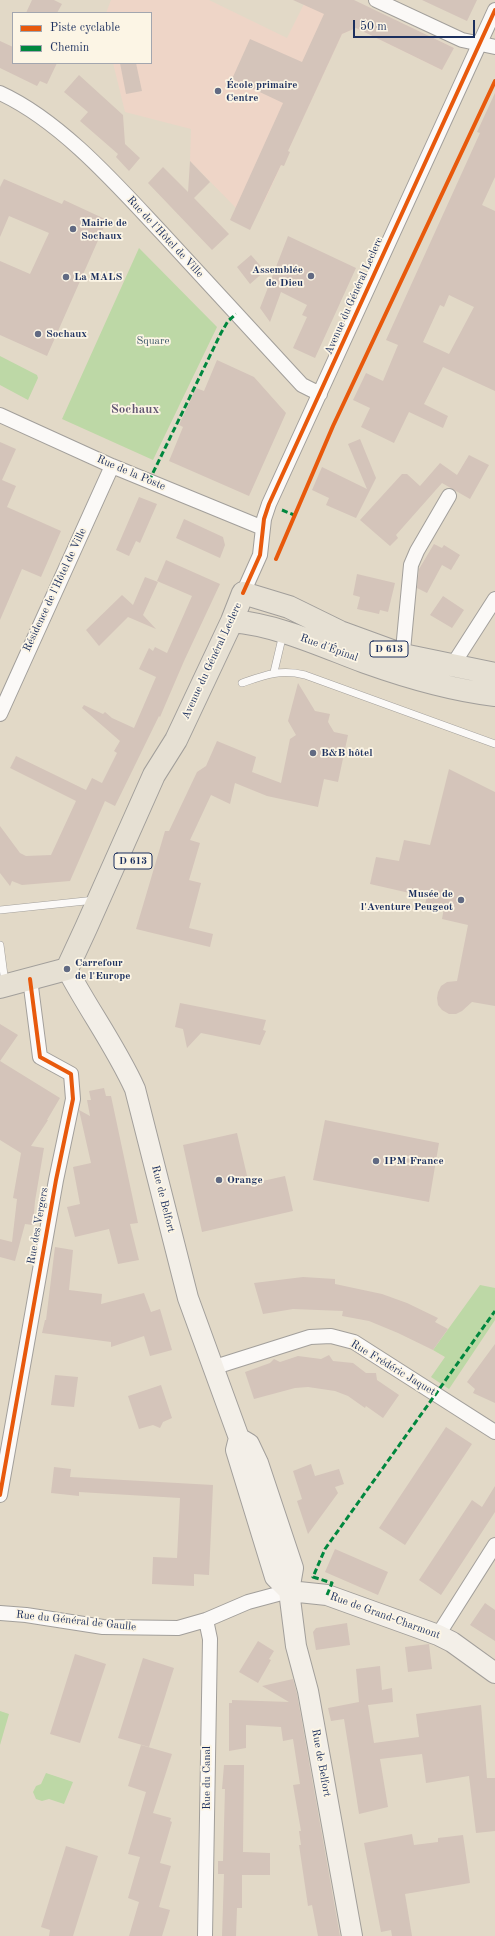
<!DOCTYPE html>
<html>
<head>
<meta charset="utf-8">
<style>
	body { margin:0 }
	#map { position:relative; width:495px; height:1936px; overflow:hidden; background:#e2d9c7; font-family:"Old Standard TT",serif }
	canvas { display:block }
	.legend { position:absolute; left:12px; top:12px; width:140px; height:52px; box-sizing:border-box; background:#fcf5e5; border:1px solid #a2a6af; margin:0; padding:5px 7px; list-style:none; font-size:12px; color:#1b2f5e }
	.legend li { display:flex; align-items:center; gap:8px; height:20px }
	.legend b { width:20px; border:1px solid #a2a6af }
	.scale { position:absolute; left:353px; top:20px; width:122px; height:18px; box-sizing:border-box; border:2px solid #1b2f5e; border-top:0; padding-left:5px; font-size:12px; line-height:14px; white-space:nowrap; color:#1b2f5e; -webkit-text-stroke:3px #fcf5e5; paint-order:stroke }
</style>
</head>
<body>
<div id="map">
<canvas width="495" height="1936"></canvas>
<ul class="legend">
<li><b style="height:5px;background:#e8590c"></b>Piste cyclable</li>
<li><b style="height:5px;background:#00873e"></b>Chemin</li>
</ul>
<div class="scale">50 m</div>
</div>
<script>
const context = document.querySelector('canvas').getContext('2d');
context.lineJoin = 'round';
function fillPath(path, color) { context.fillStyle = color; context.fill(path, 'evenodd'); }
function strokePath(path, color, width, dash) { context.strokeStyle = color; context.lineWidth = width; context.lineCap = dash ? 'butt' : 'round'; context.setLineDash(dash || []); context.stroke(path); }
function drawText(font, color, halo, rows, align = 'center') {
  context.font = font + ' "Old Standard TT",serif'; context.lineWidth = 3.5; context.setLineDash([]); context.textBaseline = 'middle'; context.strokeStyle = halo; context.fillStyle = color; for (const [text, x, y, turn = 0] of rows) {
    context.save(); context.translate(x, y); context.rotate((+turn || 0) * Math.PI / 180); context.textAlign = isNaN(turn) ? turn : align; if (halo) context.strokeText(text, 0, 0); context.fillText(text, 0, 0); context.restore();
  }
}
fillPath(new Path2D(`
	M111,0H209L287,38L306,0L355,1L454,48L442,70L356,28L342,34L264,202L236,208L190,161L191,129L125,112L113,63H151V13H106Z`), '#eed5c7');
fillPath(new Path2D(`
	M139,248L217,327L153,460L62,419Z
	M0,356L37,375L38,378L28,400L0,385Z
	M480,1285L495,1288V1320L449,1389L431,1377L445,1357L433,1350Z
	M0,1711L9,1714L0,1745Z
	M46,1773L73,1782L64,1804L49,1799L42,1801L36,1799L33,1792L36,1786L41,1784Z`), '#bdd8a6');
fillPath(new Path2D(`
	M32,0H54L62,4L57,13H26Z
	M293,0H354L454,48L442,70L356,28L342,34L288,151L290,152L284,166L281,165L250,230L230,220L283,103L232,79L250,39L302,62L324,14Z
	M422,0H477L467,21Z
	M0,41L13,47V63H57L47,84L40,81L37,86L0,68Z
	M120,63H136L142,91L126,94Z
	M79,75L123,115L125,144L140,158L129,171L116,157L118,154L80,121L88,112L64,92Z
	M495,93V177L482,205L495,211V391L443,367L424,404L448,416L443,428L409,412L394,443L361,427L370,408L353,400L366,373L383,381L398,345L386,340L480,133L477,132ZM449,295L474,307L449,354L423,342L440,305L444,307Z
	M190,161L210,182L194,198L229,234L212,250L148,183L163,167L188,192Z
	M4,179L62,204L64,200L107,220L47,356L0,335V261L30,274L49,233L9,216L0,237V187Z
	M288,236L356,268L315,358L293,348L307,317L302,315L307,305L281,292L270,322L260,308Z
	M251,255L265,271L250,284L237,267Z
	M217,360L254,377L286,413L249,496L169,461L183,427L179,425L196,388L204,391Z
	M360,439L376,478L356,518L326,505L329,498L312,490L322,467L367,489L348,444Z
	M0,442L16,449L2,480L16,486L7,507L61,531L41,577L22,569L0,620Z
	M469,455L489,465L470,499L442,483L396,535L398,538L390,546L360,520L402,474H407L420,486L440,463L457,475Z
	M139,497L157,504L140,543L136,541L129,556L116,550Z
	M184,519L223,537L225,545L220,558L176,538Z
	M434,544L442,548L444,545L460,555L451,570L442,565L427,593L417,588L419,569Z
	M166,560L220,584L184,661L160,717L159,716L115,806L105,801L70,881L22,885L12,881L10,886L0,873V826L20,853L26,856L51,855L76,801L10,768L16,756L86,790L92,778L102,783L117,753L114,751L120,741L82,708L84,705L103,714L105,712L112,718L134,728L156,677L139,669L149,648L153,651L155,647L167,653L192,596L157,581Z
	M357,574L395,583L388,612L380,610L379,614L357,609L360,597L353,595Z
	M145,577L158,582L143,615L156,629L128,617L99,646L86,630L122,595L133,605Z
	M443,596L464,610L452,628L430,615Z
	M298,683L315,711L330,714L328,722L334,732L348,735L338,782L324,779L318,807L267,796L235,783L230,804L211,795L190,840L200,843L189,880L201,883L189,928L213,934L210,947L136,929L165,831H169L197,772L206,766L217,741L256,757L252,772L281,783L290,739L296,735L288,721Z
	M449,769L495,792V1006L472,1002L462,1011L456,1014H449L442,1010L438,1005L437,998L438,992L441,986L447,982L457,981L468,925L442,919L444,908L425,904L427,897L370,884L376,857L399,861L404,840L430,845Z
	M180,1003L266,1020L263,1030L266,1031L260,1045L201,1033L187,1048L183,1029L175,1027Z
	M0,1024L18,1035L0,1061Z
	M0,1061L60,1098L47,1120H48L31,1146L44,1148L35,1201L33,1225L25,1224L15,1261L0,1257V1239L12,1242L17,1199L13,1198L21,1153L0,1140Z
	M104,1088L106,1096H111L138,1223L130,1224L139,1260L118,1264L109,1229L75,1237L67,1207L80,1204L73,1167L91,1163L79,1110L90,1116L87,1100H91L89,1091Z
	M325,1120L439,1143L429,1202L313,1180Z
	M237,1133L249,1184L285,1176L293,1211L202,1232L183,1145Z
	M55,1247L73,1250L69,1290L102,1294L101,1304L144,1293L151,1312L160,1309L172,1350L150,1356L144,1336L111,1347V1342L42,1333L45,1320H46Z
	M303,1277L335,1279V1284L382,1294L407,1303L438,1318L435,1322L448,1329L433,1350L398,1333L369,1321L342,1316L343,1311L293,1309L263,1314L254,1283Z
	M495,1344V1403L473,1393L475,1389L467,1382Z
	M329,1355L333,1361L353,1363L366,1373H376L377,1380L399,1395L383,1418L366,1406L365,1408L348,1396L335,1391L308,1387L295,1388L254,1399L245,1372L270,1363L274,1359L280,1362L298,1356L321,1359Z
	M55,1375L78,1377L74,1407L51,1405Z
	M161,1385L172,1418L163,1422L160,1428L153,1425L139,1429L128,1396Z
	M446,1427L472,1444L405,1545L379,1528Z
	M311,1464L315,1476L339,1469L344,1484L335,1487L338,1493L308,1534L297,1501L302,1499L293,1471Z
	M54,1467L71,1469L70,1477L213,1485L209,1575L194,1574V1586L152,1584L153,1557L177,1558L180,1498L79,1492V1496L51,1493Z
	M495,1486V1512L441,1595L419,1580L472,1500L482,1507Z
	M335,1549L388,1572L378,1595L325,1572Z
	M485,1603L495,1610V1641L470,1625Z
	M347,1623L350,1645L316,1650L313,1632L316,1628Z
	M258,1641L274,1651L269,1659L271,1660L258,1683L239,1672Z
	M429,1644L432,1669L408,1672L405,1647Z
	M75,1654L106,1664L80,1743L50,1734Z
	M143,1658L174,1668L149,1747L118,1738Z
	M380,1666L382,1690L392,1688L393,1702L368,1705L374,1743L419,1737L416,1714L481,1705L487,1778H495V1831L476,1833L469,1776L426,1783L422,1754L380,1759L388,1807L359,1814L344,1719L331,1721L328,1708L359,1702L356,1669Z
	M293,1679L297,1694L340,1936H318L312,1905L308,1906L299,1845H301L299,1831H301L293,1785L300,1784L293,1739L283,1741L281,1727L246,1725V1748L229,1751V1703H232V1700L289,1702L262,1686Z
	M141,1745L172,1754L153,1813L171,1818L170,1821L172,1822L160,1863L171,1866L159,1907L170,1910L162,1936H129L139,1902L128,1898L140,1857L128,1854L146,1792L128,1786Z
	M224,1765H244L243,1852L270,1853V1875H242V1908H237L236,1936H222L224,1874H218V1861H223L225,1789H222Z
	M412,1834L414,1845L438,1842V1838L463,1835L470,1883L405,1894L412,1936H392L391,1930L381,1932L364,1843Z
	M66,1846L98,1856L73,1936H49L50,1930L41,1927Z`), '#d4c4ba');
const lane = new Path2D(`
	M274,672L283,634
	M242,683C265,675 280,669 305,675L495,744
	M0,910L95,900
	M0,945L5,983`);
const street = new Path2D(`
	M376,0L462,40L495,47
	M0,93C61,121 117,185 162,233C209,284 256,335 302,385L320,394
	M0,415L112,466L263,528
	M243,593L260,555L264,519L269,504L495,10
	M402,661L411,565L417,551L449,496
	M452,666L495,599
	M0,714L112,466
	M215,1367L310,1337L331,1336L354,1342L495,1432
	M0,1495L56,1180L73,1099L71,1074L40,1057L30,979
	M0,1613L26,1615L103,1627L178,1628L206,1620L248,1602L289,1591
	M438,1635L495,1545
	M205,1936L210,1639L206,1620`);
const secondary = new Path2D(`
	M67,969C88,1009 116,1047 135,1089L188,1298L239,1438
	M239,1438L249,1444L258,1463L293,1568L289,1591L296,1646L308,1691L352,1936
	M239,1438L236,1450L275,1577L289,1591
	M289,1591L327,1595L438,1635L452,1642L495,1673`);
const primary = new Path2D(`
	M232,621C278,625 322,646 365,662C407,677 451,690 495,695
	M67,969L86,928L154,775L176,740L232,621L243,593L289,607L340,632L403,655L495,674
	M0,987L67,969`);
strokePath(lane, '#a29f9b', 8);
strokePath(street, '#a29f9b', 16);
strokePath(secondary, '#a29f9b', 22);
strokePath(primary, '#a29f9b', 24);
strokePath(lane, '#fbf9f7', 7);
strokePath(street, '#fbf9f7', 14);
strokePath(secondary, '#f3efe8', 20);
strokePath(primary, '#e6e0d3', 22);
strokePath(new Path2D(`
	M149,481L221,333L228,321L236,314
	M282,510L294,515
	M327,1595L332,1583L313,1577L325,1549L495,1311`), '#00873e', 3, [6, 3]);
strokePath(new Path2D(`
	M276,559L333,426L495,81
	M243,593L260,555L264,519L269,504L495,10
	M0,1495L56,1180L73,1099L71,1074L40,1057L30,979`), '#e8590c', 4);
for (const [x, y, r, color] of [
	[218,91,4,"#616a83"],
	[73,229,4,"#616a83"],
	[311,276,4,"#616a83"],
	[66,277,4,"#616a83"],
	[38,334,4,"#616a83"],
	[313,753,4,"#616a83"],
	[461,900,4,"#616a83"],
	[67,969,4,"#616a83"],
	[376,1161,4,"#616a83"],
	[219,1180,4,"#616a83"]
]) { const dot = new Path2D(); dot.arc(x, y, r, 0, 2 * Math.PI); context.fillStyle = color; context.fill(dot); strokePath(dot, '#fcf5e5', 1.5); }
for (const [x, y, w] of [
	[389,649,38],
	[133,861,38]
]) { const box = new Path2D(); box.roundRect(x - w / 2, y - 8, w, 16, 3); context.fillStyle = '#fcf5e5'; context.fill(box); strokePath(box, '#1b2f5e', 1); }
drawText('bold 10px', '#1b2f5e', null, [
	["D 613",389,649],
	["D 613",133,861]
]);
drawText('bold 11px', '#1b2f5e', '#fcf5e5', [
	["École primaire",226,85],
	["Centre",226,98],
	["Mairie de",81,223],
	["Sochaux",81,236],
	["Assemblée",303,270,"right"],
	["de Dieu",303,283,"right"],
	["La MALS",74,277],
	["Sochaux",46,334],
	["B&B hôtel",321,753],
	["Musée de",453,894,"right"],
	["l'Aventure Peugeot",453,907,"right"],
	["Carrefour",75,963],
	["de l'Europe",75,976],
	["IPM France",384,1161],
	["Orange",227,1180]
], 'left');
drawText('11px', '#1b2f5e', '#fcf5e5', [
	["Rue de l'Hôtel de Ville",165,237,47],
	["Avenue du Général Leclerc",354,296,-66],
	["Rue de la Poste",131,473,23],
	["Résidence de l'Hôtel de Ville",55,590,-65],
	["Rue d'Épinal",329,648,20],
	["Avenue du Général Leclerc",212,661,-65],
	["Rue de Belfort",163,1199,76],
	["Rue des Vergers",38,1226,-80],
	["Rue Frédéric Jaquet",393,1368,31],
	["Rue de Grand-Charmont",385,1616,20],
	["Rue du Général de Gaulle",76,1621,6],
	["Rue de Belfort",321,1763,80],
	["Rue du Canal",207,1778,-90]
]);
drawText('11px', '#3c5969', '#fcf5e5', [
	["Square",153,341]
]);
drawText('bold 13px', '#615772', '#fcf5e5', [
	["Sochaux",135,410]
]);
</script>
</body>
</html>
